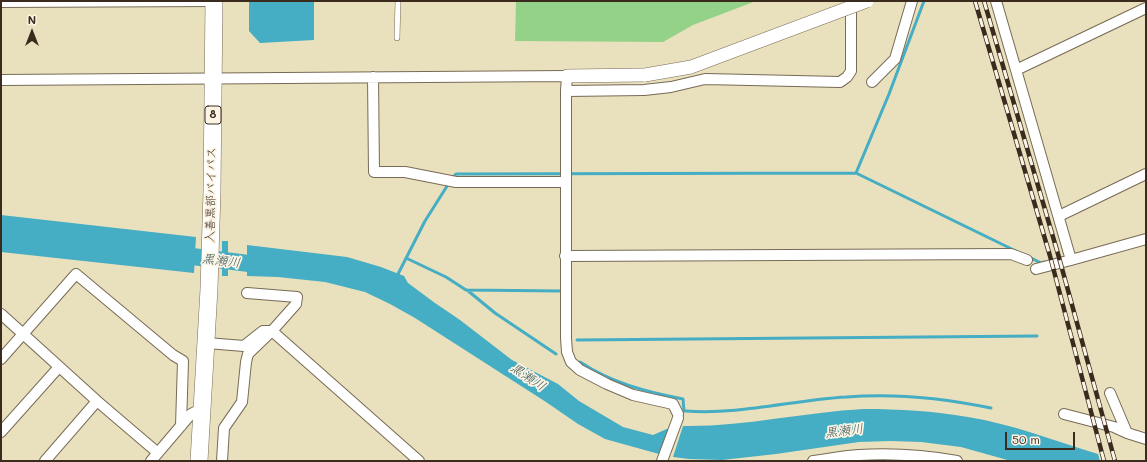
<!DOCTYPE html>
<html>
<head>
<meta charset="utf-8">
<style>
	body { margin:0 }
	#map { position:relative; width:1147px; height:462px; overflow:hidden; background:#e9e1bd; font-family:Mali,sans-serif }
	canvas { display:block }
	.frame { position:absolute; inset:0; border:2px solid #3b2a1e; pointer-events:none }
	.north { position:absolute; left:12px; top:12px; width:40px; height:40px; -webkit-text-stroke:3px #fcf5e5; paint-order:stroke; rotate:0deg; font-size:11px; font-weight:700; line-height:16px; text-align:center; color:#3b2a1e }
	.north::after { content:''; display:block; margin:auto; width:14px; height:18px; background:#3b2a1e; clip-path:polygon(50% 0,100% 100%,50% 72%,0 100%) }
	.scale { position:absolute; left:1005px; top:432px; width:70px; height:18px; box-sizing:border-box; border:2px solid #3b2a1e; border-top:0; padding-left:5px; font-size:12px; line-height:14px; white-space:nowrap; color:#3b2a1e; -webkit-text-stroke:3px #fcf5e5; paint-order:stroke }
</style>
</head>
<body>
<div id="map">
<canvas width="1147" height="462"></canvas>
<div class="frame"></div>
<div class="north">N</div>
<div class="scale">50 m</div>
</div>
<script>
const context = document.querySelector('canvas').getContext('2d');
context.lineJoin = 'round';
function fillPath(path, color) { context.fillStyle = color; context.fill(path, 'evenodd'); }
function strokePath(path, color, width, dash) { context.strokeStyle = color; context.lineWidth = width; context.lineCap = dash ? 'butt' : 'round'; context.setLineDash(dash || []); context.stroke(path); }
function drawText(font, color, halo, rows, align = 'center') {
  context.font = font + ' Mali,"Klee One",sans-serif'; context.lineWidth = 3.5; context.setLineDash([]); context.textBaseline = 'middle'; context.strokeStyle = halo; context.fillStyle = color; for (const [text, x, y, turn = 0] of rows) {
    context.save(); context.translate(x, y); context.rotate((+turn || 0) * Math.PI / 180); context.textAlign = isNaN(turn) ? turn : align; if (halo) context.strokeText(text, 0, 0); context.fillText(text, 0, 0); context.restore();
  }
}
fillPath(new Path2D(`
	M516,1H756L693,25L663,42L515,41Z`), '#93d288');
fillPath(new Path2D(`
	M249,1H314V40L260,43L249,31Z
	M1,215L196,237L194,273L1,252Z
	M222,241H228V276H222Z
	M247,245L347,257L381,267L404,276L408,283L435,303L460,320L512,360L558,384L579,401L623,427L653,435L669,428L659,454L605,439L578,424L546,402L415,318L390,304L365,292L325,282L278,277L247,276Z
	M864,409C899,409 933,411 968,417C1012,424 1055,441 1098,454L1100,461H1011L961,447L921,442L891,441L859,442L776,454L722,460L689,459L673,457L683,426C744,427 804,412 864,409Z`), '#45adc4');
strokePath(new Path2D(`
	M856,173L889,94L924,1
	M452,178L456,174L856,173L1020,253
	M1029,257L1041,263L1044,262
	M406,258L446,277L466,290L561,291
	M397,276L425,221L449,183
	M467,290L495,313L556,354
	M577,340L1037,336
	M580,362C612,383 646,392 683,399L684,411H686C739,415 793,400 846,397C895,393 943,398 991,408`), '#45adc4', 3);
strokePath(new Path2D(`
	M172,254L269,266`), '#45adc4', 17);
const lane = new Path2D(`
	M397,38L398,1`);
const street = new Path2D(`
	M996,1L1016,70L1146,8
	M1,2L214,1
	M1016,70L1071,260L1036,269
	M373,77L374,172H405L456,182H565
	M1,80L567,76L566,91L644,90L671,87L705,79L840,82L847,77L851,71V1
	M872,82L895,59L912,1
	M566,91V338L567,352L571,362L580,370L607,384L633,395L673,404L678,414
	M1059,216L1146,174
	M565,256L1011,254L1027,260
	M1071,260L1146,239
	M247,293L297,297L296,304L272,331L419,461
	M1,314L97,401L158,453
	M207,343L244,346L263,331H272L248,354L246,362L242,402L224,428L222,461
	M1,359L76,274L173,355L183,361L181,426
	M1110,393L1127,433L1146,439
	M1064,414L1114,427L1127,433
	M1,432L59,367
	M45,461L97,401
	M151,461L191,414L203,408
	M662,461L678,418
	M813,461C828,459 843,456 859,455C892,453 924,455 957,461`);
const secondary = new Path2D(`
	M567,76L645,75`);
const highway = new Path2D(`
	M199,461L209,289L212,191L214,1`);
strokePath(lane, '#786a56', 6);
strokePath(street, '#786a56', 12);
strokePath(secondary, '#786a56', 14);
strokePath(highway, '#786a56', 18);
strokePath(lane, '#fff', 5);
strokePath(street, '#fff', 10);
strokePath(secondary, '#fff', 13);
strokePath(highway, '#fff', 17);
const rail = new Path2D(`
	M975,1L1050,256L1104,461
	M984,1L1058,254L1115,461`);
strokePath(rail, '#3b2a1e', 4.5);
strokePath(rail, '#fcf5e5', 3, [9]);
const secondaryBridge = new Path2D(`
	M645,75L691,67L867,1`);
strokePath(secondaryBridge, '#786a56', 14, []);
strokePath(secondaryBridge, '#fff', 13);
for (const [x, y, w] of [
	[213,115,16]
]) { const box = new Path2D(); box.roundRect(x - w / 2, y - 9, w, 18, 3); context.fillStyle = '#fcf5e5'; context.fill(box); strokePath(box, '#3b2a1e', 1); }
drawText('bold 11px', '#3b2a1e', null, [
	["8",213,115]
]);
drawText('12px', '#3b2a1e', '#fcf5e5', [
	["入善黒部バイパス",211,195,-89]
]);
drawText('italic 13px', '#3e5858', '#fcf5e5', [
	["黒瀬川",221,261,7],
	["黒瀬川",528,377,34],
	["黒瀬川",844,431,-7]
]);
</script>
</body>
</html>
